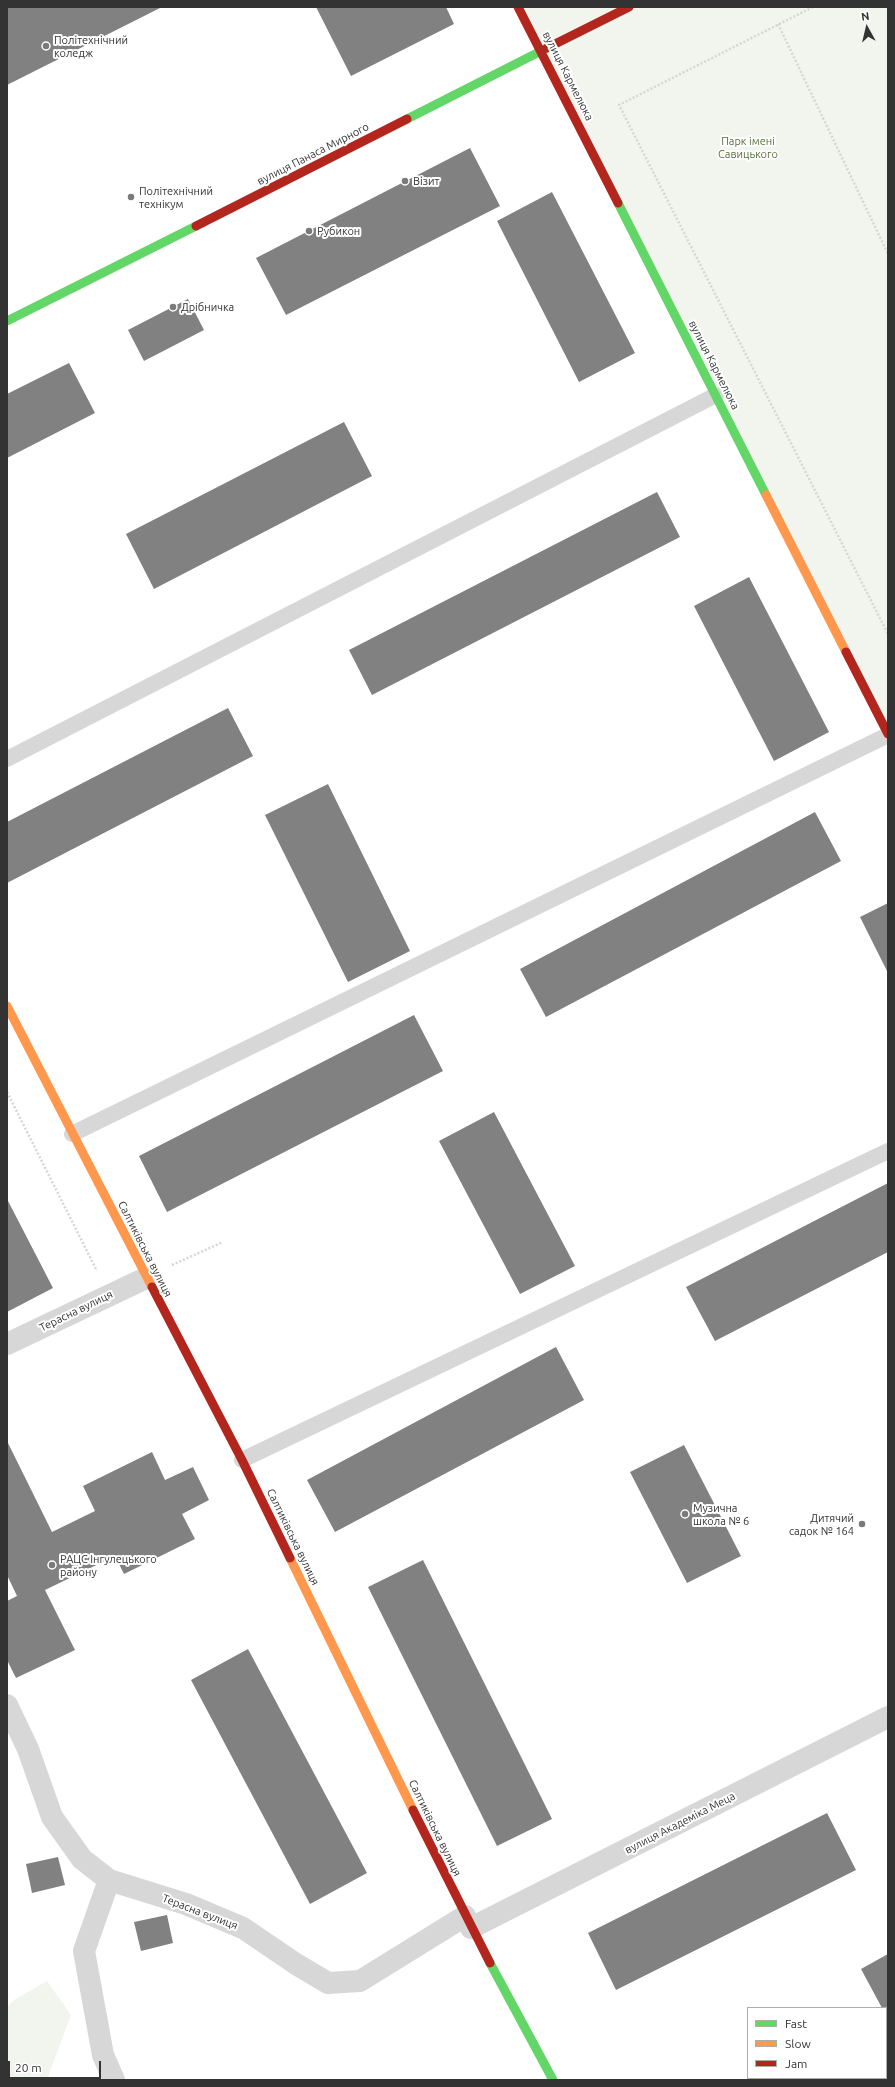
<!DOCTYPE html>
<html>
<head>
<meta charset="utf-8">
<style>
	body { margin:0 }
	#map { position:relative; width:895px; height:2087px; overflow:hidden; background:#fff; font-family:Ubuntu,sans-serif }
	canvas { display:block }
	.frame { position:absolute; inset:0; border:8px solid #333; pointer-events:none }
	.legend { position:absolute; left:747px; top:2007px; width:140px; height:72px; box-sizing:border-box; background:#fff; border:1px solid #adadad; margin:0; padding:5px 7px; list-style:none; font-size:12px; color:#333 }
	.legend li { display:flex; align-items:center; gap:8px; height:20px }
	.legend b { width:20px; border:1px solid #adadad }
	.north { position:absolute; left:847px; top:8px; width:40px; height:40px; -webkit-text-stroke:3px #fff; paint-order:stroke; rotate:352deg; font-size:11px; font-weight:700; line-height:16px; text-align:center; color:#333 }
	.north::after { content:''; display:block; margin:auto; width:14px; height:18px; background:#333; clip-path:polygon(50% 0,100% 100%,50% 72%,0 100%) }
	.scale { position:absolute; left:8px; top:2061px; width:93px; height:18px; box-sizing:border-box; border:2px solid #333; border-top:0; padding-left:5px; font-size:12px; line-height:14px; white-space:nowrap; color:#333; -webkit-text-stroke:3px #fff; paint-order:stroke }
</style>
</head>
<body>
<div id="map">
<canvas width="895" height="2087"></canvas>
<div class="frame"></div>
<ul class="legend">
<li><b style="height:5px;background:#63d668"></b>Fast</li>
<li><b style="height:5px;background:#ff974d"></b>Slow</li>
<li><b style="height:5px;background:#b3261e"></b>Jam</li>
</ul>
<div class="north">N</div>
<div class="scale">20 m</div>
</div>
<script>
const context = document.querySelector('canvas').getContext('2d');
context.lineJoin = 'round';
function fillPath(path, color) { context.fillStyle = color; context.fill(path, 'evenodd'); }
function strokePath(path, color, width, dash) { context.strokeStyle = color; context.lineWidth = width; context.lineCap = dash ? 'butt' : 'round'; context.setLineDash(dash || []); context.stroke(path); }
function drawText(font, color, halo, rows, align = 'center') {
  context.font = font + ' Ubuntu,sans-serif'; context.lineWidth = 4; context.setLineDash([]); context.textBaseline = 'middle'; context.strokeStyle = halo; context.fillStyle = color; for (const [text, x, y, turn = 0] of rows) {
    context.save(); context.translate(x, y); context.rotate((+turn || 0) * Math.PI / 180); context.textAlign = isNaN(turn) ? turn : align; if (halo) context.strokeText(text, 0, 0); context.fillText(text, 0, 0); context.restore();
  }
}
fillPath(new Path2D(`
	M518,7H888V734Z
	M47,1981L71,2015L49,2074L48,2080H7V2007L14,2000Z`), '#f1f5ed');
fillPath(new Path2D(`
	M7,7H162L7,85Z
	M316,7H446L454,24L351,76Z
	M470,148L500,206L286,315L256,258Z
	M552,192L635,353L579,382L497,221Z
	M188,299L204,330L144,361L128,330Z
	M69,363L95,413L7,458V394Z
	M344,422L372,476L154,589L126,534Z
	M657,492L680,537L372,695L349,650Z
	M749,577L829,732L774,761L694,606Z
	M228,708L253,756L7,883V822Z
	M328,784L410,951L348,982L265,815Z
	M815,812L841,861L546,1017L520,969Z
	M888,903V973L860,917Z
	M414,1015L443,1071L167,1212L139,1156Z
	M494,1112L575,1266L520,1294L439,1141Z
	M888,1183V1252L715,1341L686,1287Z
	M7,1199L53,1288L7,1312Z
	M556,1347L584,1400L335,1532L307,1480Z
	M7,1441L52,1532L95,1511L83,1486L152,1452L165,1480L193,1467L209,1500L182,1514L195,1539L124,1574L115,1556L45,1590L75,1650L16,1678L7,1660V1601L17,1596L7,1575Z
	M684,1445L741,1556L687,1583L630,1472Z
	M423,1560L552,1819L497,1846L368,1587Z
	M248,1649L367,1873L310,1904L191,1680Z
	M827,1813L856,1870L616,1990L588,1933Z
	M58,1857L65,1885L32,1893L26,1864Z
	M167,1915L173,1943L141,1951L134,1922Z
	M888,1954V2019L886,2008H882L861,1969Z`), '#818181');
strokePath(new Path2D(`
	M813,7L619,105L888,634
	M778,24L888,254
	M7,1092L97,1271
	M172,1265L223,1242`), '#d6d6d6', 2.5, [2, 2]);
strokePath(new Path2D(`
	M7,759L716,395
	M72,1134L888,735
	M242,1460L888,1151`), '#d7d7d7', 16);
strokePath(new Path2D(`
	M7,1344L146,1278
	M7,1705L28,1749L52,1817L82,1859L109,1880L186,1904L243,1928L296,1964L328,1983L360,1981L465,1916
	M109,1880L84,1951L103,2055L114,2080
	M471,1928L888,1717`), '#d7d7d7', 22);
strokePath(new Path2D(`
	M407,119L547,48
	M618,203L766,495
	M7,321L196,226
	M490,1963L553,2080`), '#63d668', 9);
strokePath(new Path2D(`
	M766,495L846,652
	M7,1006L152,1287
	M290,1558L413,1810`), '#ff974d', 9);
strokePath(new Path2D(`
	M518,7L618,203
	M547,48L629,7
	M196,226L407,119
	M846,652L888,734
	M152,1287L242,1460L290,1558
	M413,1810L490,1963`), '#b3261e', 9);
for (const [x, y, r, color] of [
	[46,46,4,"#7a7a7a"],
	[405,181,4,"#7a7a7a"],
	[131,197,4,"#7a7a7a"],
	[309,231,4,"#7a7a7a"],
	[173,307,4,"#7a7a7a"],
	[685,1514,4,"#7a7a7a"],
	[862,1524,4,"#7a7a7a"],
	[52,1565,4,"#7a7a7a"]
]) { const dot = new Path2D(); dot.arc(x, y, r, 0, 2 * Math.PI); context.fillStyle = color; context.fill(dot); strokePath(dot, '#fff', 1.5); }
drawText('11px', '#333', '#fff', [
	["Політехнічний",54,40],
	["коледж",54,53],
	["Візит",413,181],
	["Політехнічний",139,191],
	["технікум",139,204],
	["Рубикон",317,231],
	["Дрібничка",181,307],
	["Музична",693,1508],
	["школа № 6",693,1521],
	["Дитячий",854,1518,"right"],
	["садок № 164",854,1531,"right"],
	["РАЦС Інгулецького",60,1559],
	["району",60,1572]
], 'left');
drawText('11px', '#333', '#fff', [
	["вулиця Кармелюка",568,76,63],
	["вулиця Панаса Мирного",313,154,-27],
	["вулиця Кармелюка",714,365,63],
	["Салтиківська вулиця",145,1249,63],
	["Терасна вулиця",76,1311,-26],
	["Салтиківська вулиця",293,1537,64],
	["вулиця Академіка Меца",680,1823,-27],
	["Салтиківська вулиця",435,1828,64],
	["Терасна вулиця",200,1912,21]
]);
drawText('11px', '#56703f', '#fff', [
	["Парк імені",748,141],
	["Савицького",748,154]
]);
</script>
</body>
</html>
